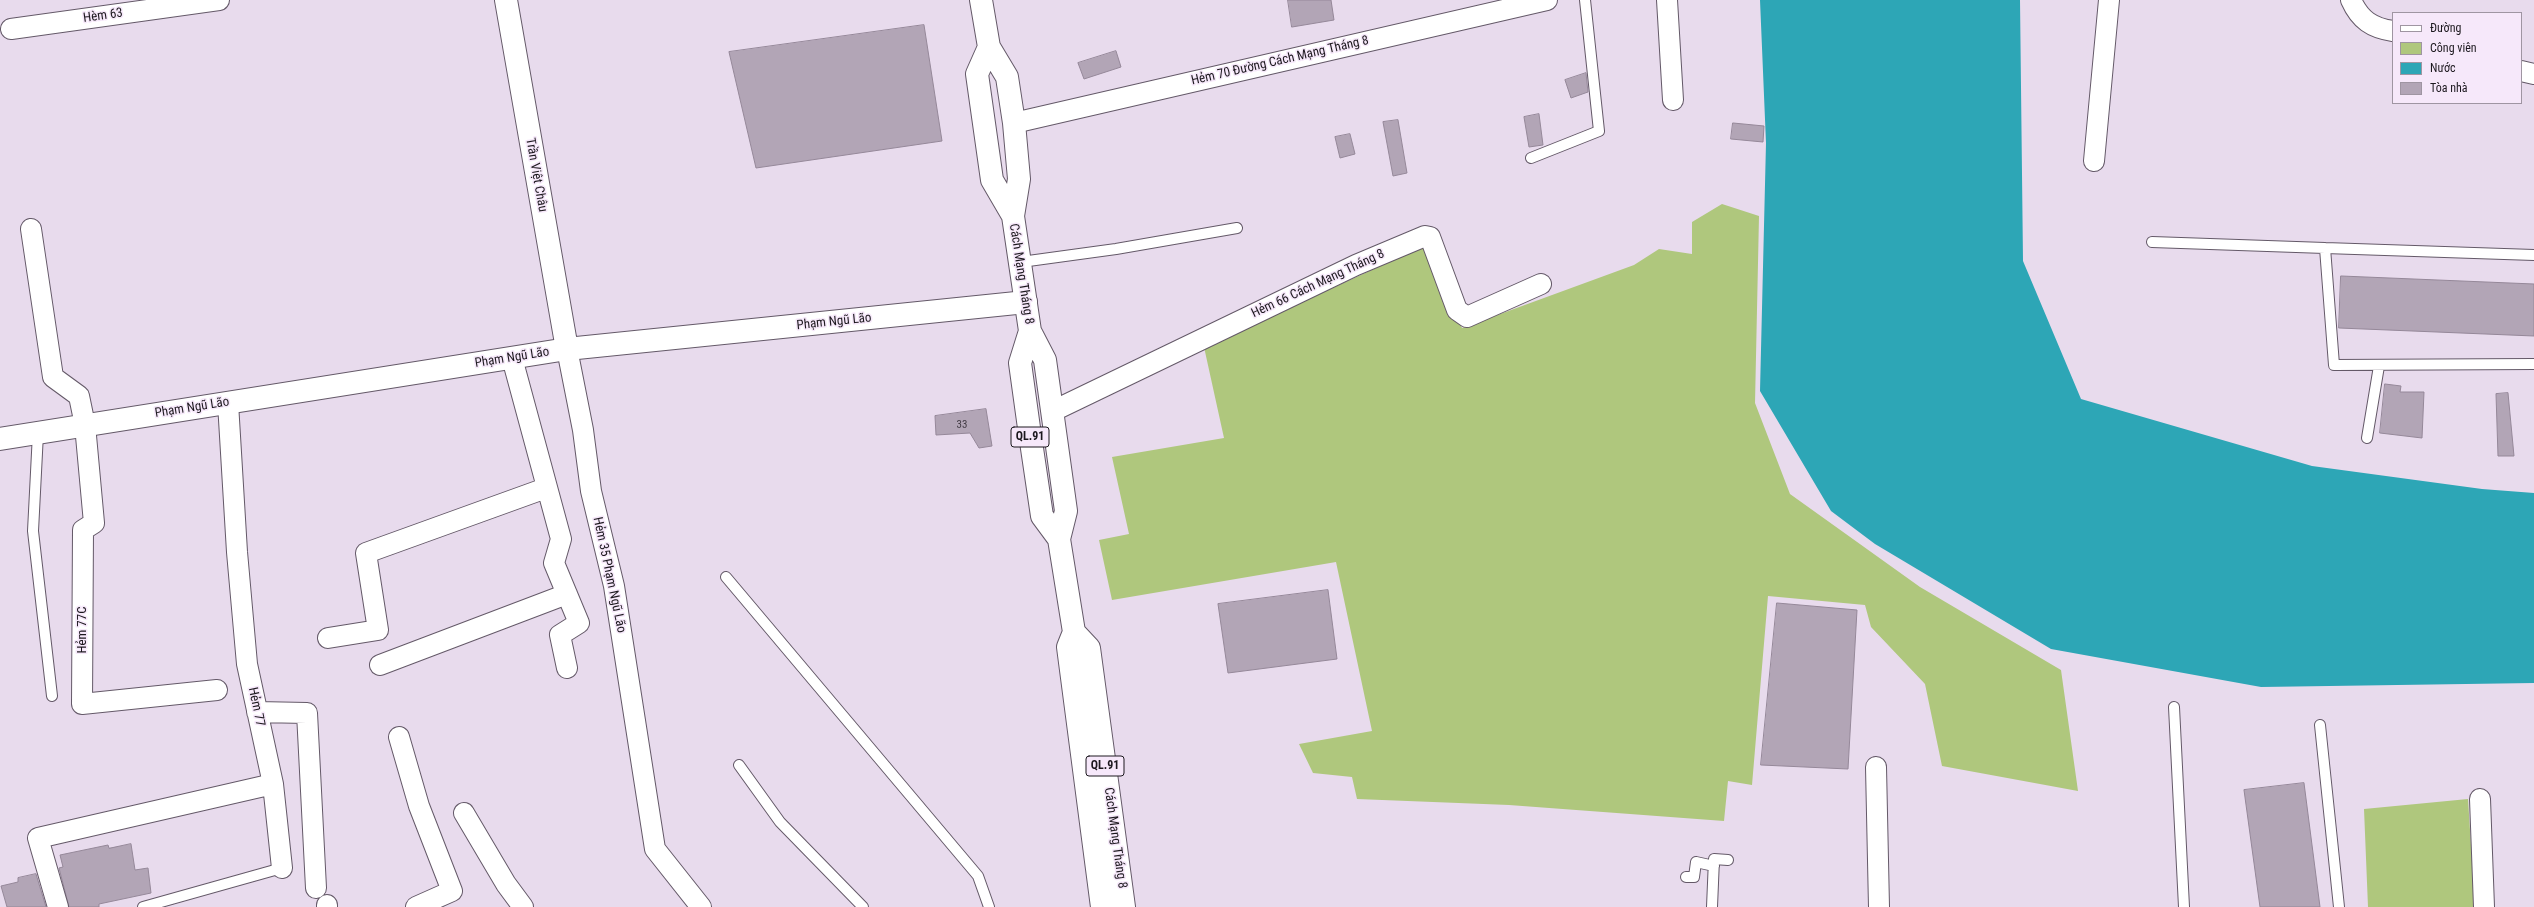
<!DOCTYPE html>
<html>
<head>
<meta charset="utf-8">
<style>
	body { margin:0 }
	#map { position:relative; width:2534px; height:907px; overflow:hidden; background:#e8dbed; font-family:"Roboto Condensed",sans-serif }
	canvas { display:block }
	.legend { position:absolute; left:2392px; top:12px; width:130px; height:92px; box-sizing:border-box; background:#f6e8fa; border:1px solid #9f95a2; margin:0; padding:5px 7px; list-style:none; font-size:12px; color:#1c181e }
	.legend li { display:flex; align-items:center; gap:8px; height:20px }
	.legend b { width:20px; border:1px solid #9f95a2 }
</style>
</head>
<body>
<div id="map">
<canvas width="2534" height="907"></canvas>
<ul class="legend">
<li><b style="height:5px;background:#fff"></b>Đường</li>
<li><b style="height:11px;background:#afc77d"></b>Công viên</li>
<li><b style="height:11px;background:#2da6b6"></b>Nước</li>
<li><b style="height:11px;background:#b2a5b6"></b>Tòa nhà</li>
</ul>
</div>
<script>
const context = document.querySelector('canvas').getContext('2d');
context.lineJoin = 'round';
function fillPath(path, color) { context.fillStyle = color; context.fill(path, 'evenodd'); }
function strokePath(path, color, width, dash) { context.strokeStyle = color; context.lineWidth = width; context.lineCap = dash ? 'butt' : 'round'; context.setLineDash(dash || []); context.stroke(path); }
function drawText(font, color, halo, rows, align = 'center') {
  context.font = font + ' "Roboto Condensed",sans-serif'; context.lineWidth = 3; context.setLineDash([]); context.textBaseline = 'middle'; context.strokeStyle = halo; context.fillStyle = color; for (const [text, x, y, turn = 0] of rows) {
    context.save(); context.translate(x, y); context.rotate((+turn || 0) * Math.PI / 180); context.textAlign = isNaN(turn) ? turn : align; if (halo) context.strokeText(text, 0, 0); context.fillText(text, 0, 0); context.restore();
  }
}
fillPath(new Path2D(`
	M1722,204L1759,216L1755,403L1790,494L1920,587L2061,670L2078,791L1942,766L1925,684L1871,627L1865,605L1768,596L1752,785L1728,781L1724,821L1509,805L1357,799L1352,777L1313,773L1299,744L1372,731L1336,562L1112,600L1099,540L1129,534L1112,457L1224,438L1204,347L1424,246L1462,328L1634,265L1659,249L1692,254V222Z
	M2468,799L2475,907H2368L2364,809Z`), '#afc77d');
fillPath(new Path2D(`
	M1760,0H2020L2023,261L2081,399L2312,466L2482,489L2534,493V683L2261,687L2051,649L1875,544L1831,511L1760,391L1766,143Z`), '#2da6b6');
const building = new Path2D(`
	M1288,0H1331L1334,20L1292,27Z
	M924,25L942,141L756,168L729,52Z
	M1116,51L1121,67L1084,79L1078,63Z
	M1586,73L1588,92L1571,98L1565,80Z
	M1539,114L1543,145L1529,147L1524,117Z
	M1398,120L1407,173L1393,176L1383,122Z
	M1733,123L1764,126L1763,142L1731,139Z
	M1350,134L1355,154L1340,158L1335,137Z
	M2341,276L2534,284V336L2339,328Z
	M2385,384L2401,386L2400,392H2424L2422,438L2380,433Z
	M2508,393L2514,456H2498L2496,394Z
	M986,409L992,446L979,448L970,433L936,435L935,416Z
	M1328,590L1337,659L1228,673L1218,604Z
	M1777,603L1857,610L1848,769L1761,765Z
	M2304,783L2320,907H2260L2244,790Z
	M131,844L135,870L148,868L151,893L99,904V907H69L59,868L63,867L60,855L108,845L109,848Z
	M36,874L46,907H7L1,886L18,882V878Z`);
fillPath(building, '#b2a5b6');
strokePath(building, '#958899', 1);
const service = new Path2D(`
	M1531,158L1599,131L1585,0
	M2152,242L2325,248
	M2534,255L2325,248L2334,365L2534,364
	M1021,262L1116,249L1237,228
	M38,433L33,531L52,696
	M2367,438L2379,366
	M726,577L978,876L989,907
	M2174,707L2184,907
	M2320,725L2339,907
	M739,765L780,822L863,907
	M1686,877H1694L1696,862L1714,866
	M143,907L282,868
	M1712,907L1714,859L1728,860`);
const minor = new Path2D(`
	M1667,0L1673,100
	M2351,0C2360,20 2372,28 2393,31
	M11,29L219,0
	M2521,71L2534,74
	M1014,123L1547,0
	M2094,161L2109,0
	M31,229L53,377L79,396L85,425L94,523L83,530L82,704L217,690
	M567,349L583,430L591,491L614,586L655,849L701,907
	M512,358L561,539L554,563L579,623L560,635L567,668
	M228,403L237,552L247,664L273,784L282,868
	M1053,411L1356,265L1425,236L1430,237L1457,310L1467,317L1541,284
	M328,638L378,630L366,553L546,488
	M380,665L567,594
	M257,712L307,713L316,888
	M399,737L419,806L452,891L416,907
	M1876,767L1879,907
	M2480,799L2484,907
	M464,813L506,884L523,907
	M327,905V907
	M58,907L38,838L273,784`);
const tertiary = new Path2D(`
	M506,0L567,349
	M0,439L567,349L1026,302`);
const trunk = new Path2D(`
	M981,0L989,47L1007,77L1014,123L1019,179L1013,216
	M989,47L977,74L992,180L1013,216L1030,331L1045,360L1066,511L1059,539L1074,632L1068,647L1102,907
	M1030,331L1020,363L1029,428L1042,516L1059,539
	M1074,632L1089,648L1124,907`);
strokePath(service, '#645968', 12);
strokePath(minor, '#645968', 22);
strokePath(tertiary, '#645968', 24);
strokePath(trunk, '#645968', 24);
strokePath(service, '#fff', 10);
strokePath(minor, '#fff', 20);
strokePath(tertiary, '#fff', 22);
strokePath(trunk, '#fff', 22);
drawText('11px', '#423b44', null, [
	["33",962,425]
]);
for (const [x, y, w] of [
	[1030,437,38],
	[1105,766,38]
]) { const box = new Path2D(); box.roundRect(x - w / 2, y - 10, w, 20, 3); context.fillStyle = '#f6e8fa'; context.fill(box); strokePath(box, '#1c181e', 1); }
drawText('bold 12px', '#1c181e', null, [
	["QL.91",1030,437],
	["QL.91",1105,766]
]);
drawText('13px', '#1c181e', '#f6e8fa', [
	["Hèm 63",103,16,-8],
	["Hẻm 70 Đường Cách Mạng Tháng 8",1280,61,-13],
	["Trần Việt Châu",536,175,80],
	["Cách Mạng Tháng 8",1021,274,81],
	["Hẻm 66 Cách Mạng Tháng 8",1318,284,-25],
	["Phạm Ngũ Lão",834,322,-6],
	["Phạm Ngũ Lão",512,358,-9],
	["Phạm Ngũ Lão",192,408,-9],
	["Hẻm 35 Phạm Ngũ Lão",609,575,78],
	["Hẻm 77C",83,630,-90],
	["Hẻm 77",256,707,78],
	["Cách Mạng Tháng 8",1115,838,82]
]);
</script>
</body>
</html>
